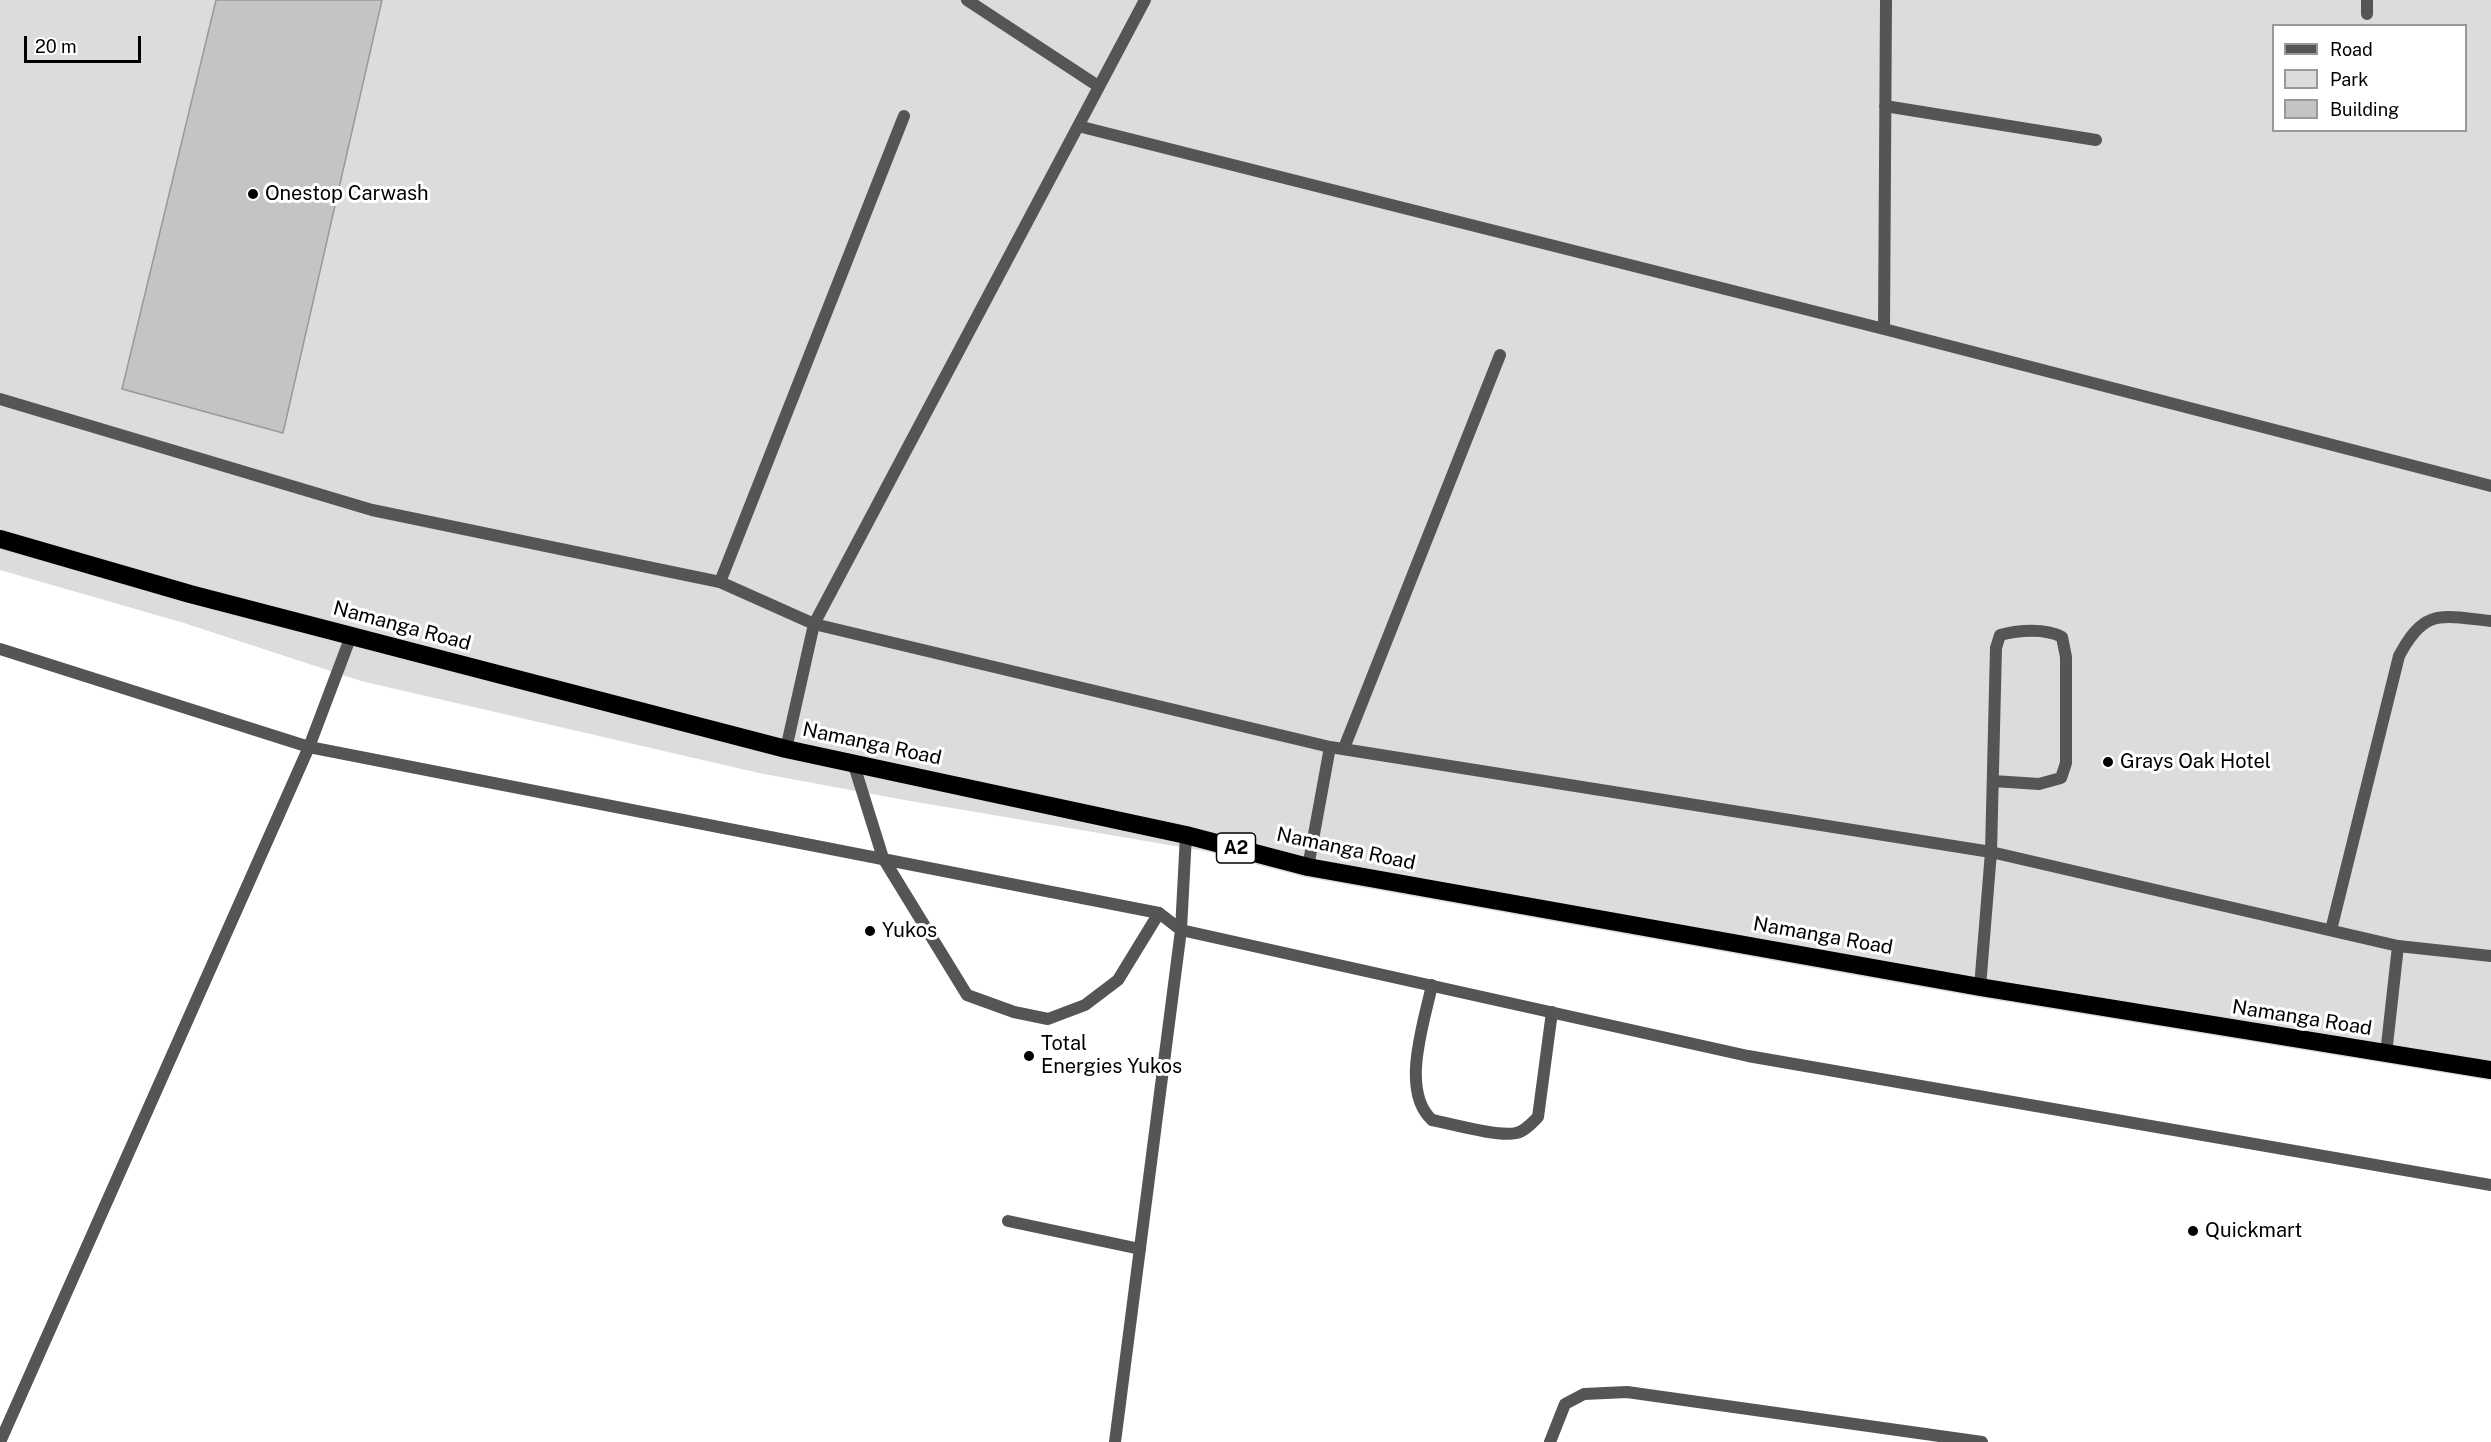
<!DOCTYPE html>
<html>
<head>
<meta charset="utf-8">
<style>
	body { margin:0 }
	#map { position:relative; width:2491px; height:1442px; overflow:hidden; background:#fff; font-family:"Public Sans",sans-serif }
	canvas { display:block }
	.legend { position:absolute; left:2272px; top:24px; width:195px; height:108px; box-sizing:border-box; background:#fff; border:2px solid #999; margin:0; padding:8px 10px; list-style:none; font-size:18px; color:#000 }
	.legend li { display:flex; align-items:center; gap:12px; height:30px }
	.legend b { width:30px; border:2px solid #999 }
	.scale { position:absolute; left:24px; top:36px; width:117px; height:27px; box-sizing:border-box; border:3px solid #000; border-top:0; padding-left:8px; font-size:18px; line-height:21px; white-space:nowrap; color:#000; -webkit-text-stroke:4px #fff; paint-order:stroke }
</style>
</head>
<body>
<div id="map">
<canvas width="2491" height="1442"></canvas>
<ul class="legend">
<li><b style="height:8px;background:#555"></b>Road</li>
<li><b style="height:16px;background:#dcdcdc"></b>Park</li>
<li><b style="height:16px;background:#c4c4c4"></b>Building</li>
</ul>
<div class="scale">20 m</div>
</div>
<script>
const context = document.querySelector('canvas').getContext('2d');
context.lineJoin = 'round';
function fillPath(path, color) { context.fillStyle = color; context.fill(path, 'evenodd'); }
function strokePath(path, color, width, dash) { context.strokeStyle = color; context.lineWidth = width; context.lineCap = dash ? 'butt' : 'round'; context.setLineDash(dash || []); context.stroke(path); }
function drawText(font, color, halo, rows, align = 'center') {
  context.font = font + ' "Public Sans",sans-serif'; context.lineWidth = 6; context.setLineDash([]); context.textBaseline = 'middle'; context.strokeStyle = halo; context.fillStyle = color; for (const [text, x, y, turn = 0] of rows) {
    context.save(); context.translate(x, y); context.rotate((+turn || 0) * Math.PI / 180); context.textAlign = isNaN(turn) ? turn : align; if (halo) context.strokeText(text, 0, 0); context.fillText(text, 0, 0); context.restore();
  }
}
fillPath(new Path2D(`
	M0,0H2491V1070L899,799L759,773L361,681L184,623L0,570ZM2274,26H2466V130H2274Z`), '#dcdcdc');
const building = new Path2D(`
	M216,0H382L283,433L122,389Z`);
fillPath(building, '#c4c4c4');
strokePath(building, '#999', 1.5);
const highway = new Path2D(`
	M0,539L190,594L786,749L1186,835L1308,867L1980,987L2491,1070`);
strokePath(highway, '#dbdbdb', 21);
strokePath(new Path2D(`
	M720,582L904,116
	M1344,748L1500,355
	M1991,852L1996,648L2000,635C2019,630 2045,628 2062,637L2066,657V763L2061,778L2039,784L1993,781
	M883,858L967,995L1014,1012L1048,1019L1085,1005L1118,980L1159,913
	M2331,930L2399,656C2425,607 2441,616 2491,621
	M2398,946L2491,956
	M1432,985C1424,1023 1400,1091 1432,1120C1452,1124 1498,1137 1516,1133C1524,1132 1532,1123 1538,1117L1552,1012
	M1008,1221L1140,1249`), '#555', 12);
strokePath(new Path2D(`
	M967,0L1098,86
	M2367,0V14
	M1885,106L2096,140
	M1078,126L1884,329L2491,486
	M1884,329L1886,0
	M0,399L372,510L720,582L814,624L1330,747L1991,852L2398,946L2386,1054
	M0,649L309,747L1159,913L1181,930L1748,1056L2491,1185
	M786,749L814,624L1145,0
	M853,762L883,858
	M1308,867L1330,747
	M1980,987L1991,852
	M0,1442L309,747L351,636
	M1115,1442L1181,930L1186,835
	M1550,1442L1565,1404L1584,1394L1627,1392L1982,1442`), '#555', 12);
strokePath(highway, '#000', 18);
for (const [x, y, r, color] of [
	[253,194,6,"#000"],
	[2108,762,6,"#000"],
	[870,931,6,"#000"],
	[1029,1056,6,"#000"],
	[2193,1231,6,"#000"]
]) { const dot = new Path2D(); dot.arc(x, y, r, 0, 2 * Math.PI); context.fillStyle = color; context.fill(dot); strokePath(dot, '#fff', 2); }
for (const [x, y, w] of [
	[1236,848,39]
]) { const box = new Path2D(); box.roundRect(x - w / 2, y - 15, w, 30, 4.5); context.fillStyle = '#fff'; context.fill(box); strokePath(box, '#000', 1.5); }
drawText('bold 18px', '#000', null, [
	["A2",1236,848]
]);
drawText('20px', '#000', '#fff', [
	["Onestop Carwash",265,194],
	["Grays Oak Hotel",2120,762],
	["Yukos",882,931],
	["Total",1041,1044],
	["Energies Yukos",1041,1067],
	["Quickmart",2205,1231]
], 'left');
drawText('20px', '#000', '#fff', [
	["Namanga Road",402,626,15],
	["Namanga Road",872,744,12],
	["Namanga Road",1346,849,12],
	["Namanga Road",1823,936,10],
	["Namanga Road",2302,1018,9]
]);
</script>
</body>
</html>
